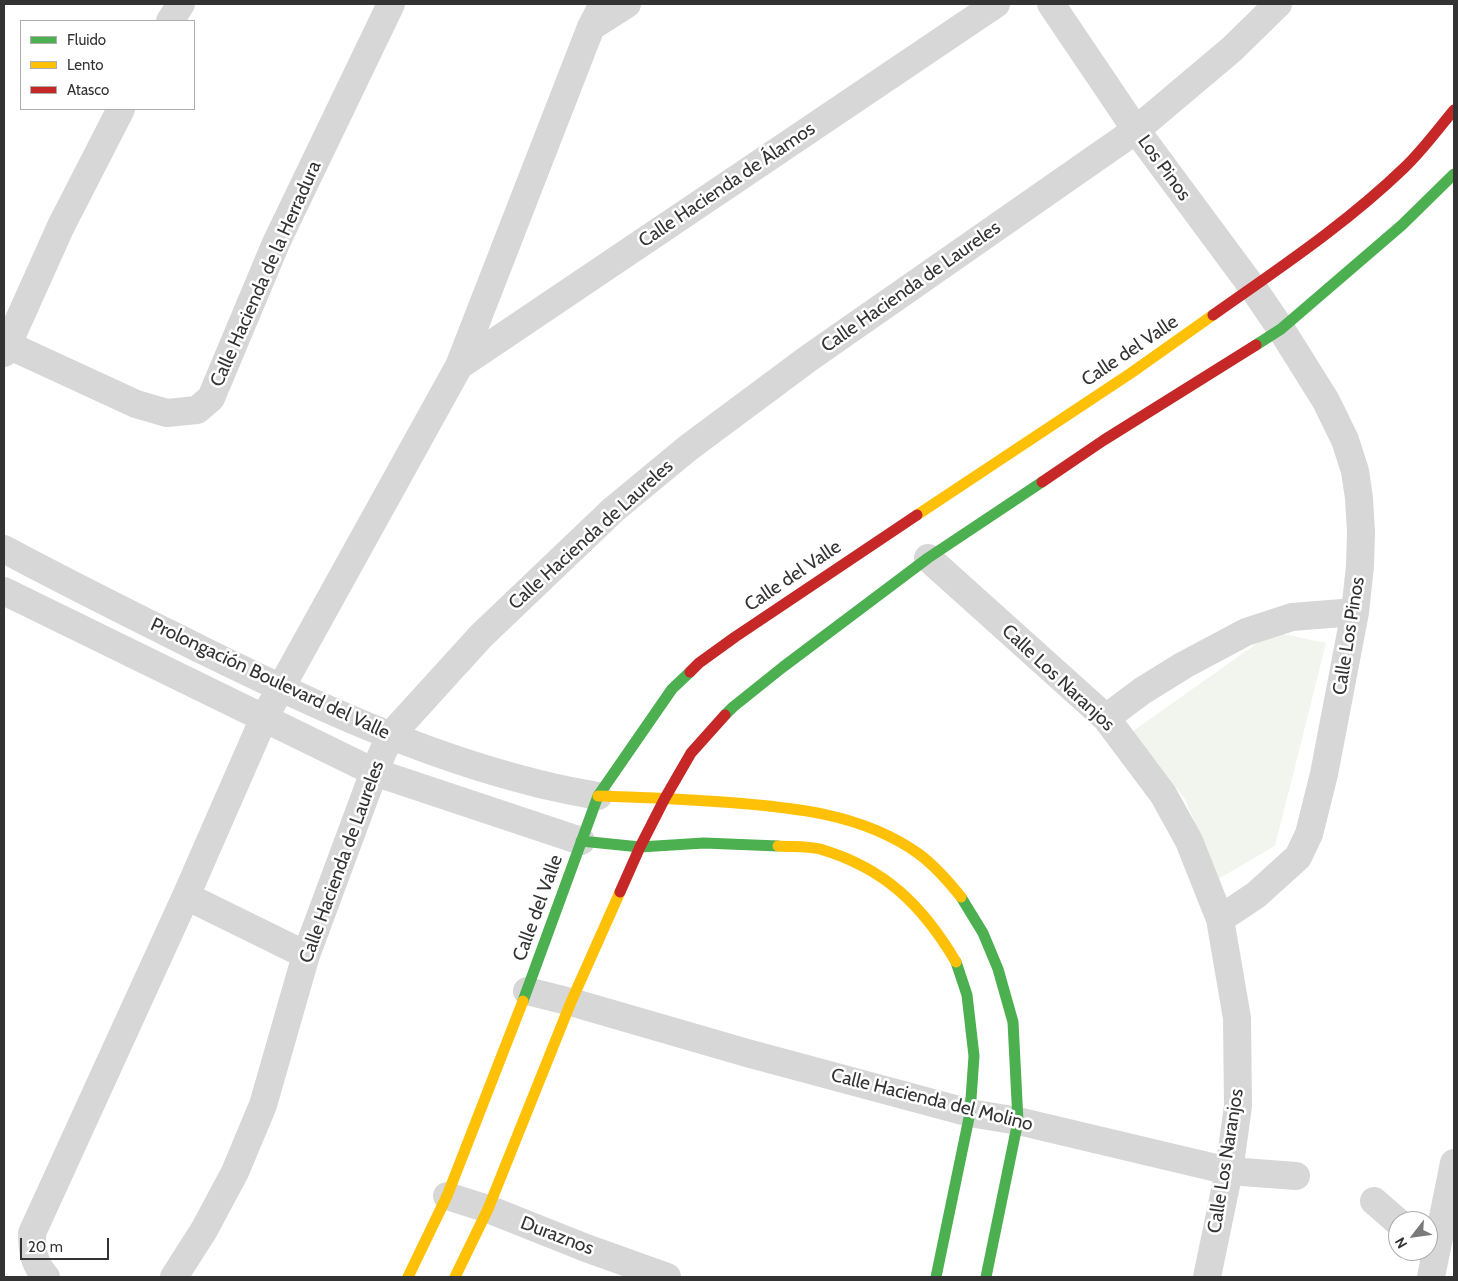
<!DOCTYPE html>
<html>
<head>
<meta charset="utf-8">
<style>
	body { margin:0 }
	#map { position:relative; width:1458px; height:1281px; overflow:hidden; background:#fff; font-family:Cabin,sans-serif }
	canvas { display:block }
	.frame { position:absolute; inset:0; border:5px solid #333; pointer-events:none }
	.legend { position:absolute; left:20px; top:20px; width:175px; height:90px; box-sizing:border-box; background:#fff; border:1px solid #adadad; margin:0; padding:6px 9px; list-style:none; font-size:15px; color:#333 }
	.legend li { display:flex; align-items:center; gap:10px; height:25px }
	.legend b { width:25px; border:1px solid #adadad }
	.north { position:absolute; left:1388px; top:1211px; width:50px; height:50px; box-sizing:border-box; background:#fff; border:1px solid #adadad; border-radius:50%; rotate:240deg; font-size:14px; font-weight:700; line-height:20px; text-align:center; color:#333 }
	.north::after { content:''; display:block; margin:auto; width:18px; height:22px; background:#7a7a7a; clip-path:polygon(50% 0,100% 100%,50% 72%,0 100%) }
	.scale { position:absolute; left:20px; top:1238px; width:89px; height:22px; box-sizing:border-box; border:2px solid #333; border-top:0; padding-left:6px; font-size:15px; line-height:18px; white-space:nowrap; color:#333; -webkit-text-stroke:4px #fff; paint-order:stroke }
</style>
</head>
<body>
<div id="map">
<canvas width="1458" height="1281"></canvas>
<div class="frame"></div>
<ul class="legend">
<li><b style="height:6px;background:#4caf50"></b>Fluido</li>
<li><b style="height:6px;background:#ffc107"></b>Lento</li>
<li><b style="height:6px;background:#c62828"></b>Atasco</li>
</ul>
<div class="north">N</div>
<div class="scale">20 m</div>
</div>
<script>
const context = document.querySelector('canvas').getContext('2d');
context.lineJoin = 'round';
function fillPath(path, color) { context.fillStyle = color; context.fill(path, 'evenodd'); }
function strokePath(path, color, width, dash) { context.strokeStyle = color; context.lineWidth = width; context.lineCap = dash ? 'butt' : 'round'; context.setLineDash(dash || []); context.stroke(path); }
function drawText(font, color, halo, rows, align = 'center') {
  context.font = font + ' Cabin,sans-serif'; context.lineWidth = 5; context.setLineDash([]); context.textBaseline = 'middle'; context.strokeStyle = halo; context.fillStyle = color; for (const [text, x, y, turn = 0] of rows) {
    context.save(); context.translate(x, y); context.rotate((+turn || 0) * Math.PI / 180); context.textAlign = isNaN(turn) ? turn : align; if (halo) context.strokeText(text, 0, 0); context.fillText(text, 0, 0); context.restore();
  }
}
fillPath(new Path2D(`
	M1273,632L1326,643L1275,846L1218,879L1185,799L1133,731Z`), '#f1f5ed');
strokePath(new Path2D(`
	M1051,4L1136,130L1253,288L1281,329L1326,401L1345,440L1355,471L1359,498L1361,532L1360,566L1355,612L1324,774L1309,834L1298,857L1256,895L1220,919
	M170,21L181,4
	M591,27L627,4
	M8,345L136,404L167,413L197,410L211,398L276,243L391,4
	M4,353L61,226L121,109
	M459,366L996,4
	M4,549C69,584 136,617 202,650C308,702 417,753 532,782C554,788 576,792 598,796
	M928,558L1106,718L1163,794L1189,841L1220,919L1237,1018L1238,1106L1229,1171L1207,1277
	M4,591L374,772L581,841
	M1106,718L1142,691L1184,665L1246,632L1292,617L1355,612
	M186,896L306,955
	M527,991L571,1002L747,1053L970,1113L1018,1121L1229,1171L1296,1176
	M447,1196L488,1209L586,1248L667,1277
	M1374,1201L1398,1222
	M46,1277C34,1264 32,1251 32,1233L186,896L263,720L459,366L591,27L603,4
	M174,1277L204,1230L235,1172L263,1105L306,955L374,772L390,736L481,636L613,510L688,448L809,358L1136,130L1232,49L1278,4
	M1431,1277L1454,1163`), '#d7d7d7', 28);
strokePath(new Path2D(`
	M1256,345L1281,329L1402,225L1454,174
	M725,715L733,707L783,667L928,558L1042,482
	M581,841L640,847L704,843L778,846
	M961,897L983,933L998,969L1013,1022L1018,1121L986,1277
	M523,1001L598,796L672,689L690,672
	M936,1277L970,1113L974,1056L967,995L956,962`), '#4caf50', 11);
strokePath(new Path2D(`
	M917,515L1131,373L1213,315
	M598,796C640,797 681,799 723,802C791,807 862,813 919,854C935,866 949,882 961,897
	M778,846C791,847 807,846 820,849C885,868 923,906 956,962
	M408,1277L447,1196L523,1001
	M455,1277L488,1209L571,1002L620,892`), '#ffc107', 11);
strokePath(new Path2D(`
	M1213,315C1278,269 1346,224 1404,168C1422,151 1438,129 1454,110
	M1042,482L1104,440L1256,345
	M690,672L699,663L735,637L917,515
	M620,892L640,847L665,798L691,753L725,715`), '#c62828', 11);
drawText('19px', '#333', '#fff', [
	["Los Pinos",1164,168,54],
	["Calle Hacienda de Álamos",727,185,-34],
	["Calle Hacienda de la Herradura",266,274,-66],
	["Calle Hacienda de Laureles",911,287,-35],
	["Calle del Valle",1130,351,-34],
	["Calle Hacienda de Laureles",591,535,-42],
	["Calle del Valle",793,576,-34],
	["Calle Los Pinos",1349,636,-81],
	["Calle Los Naranjos",1058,678,43],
	["Prolongación Boulevard del Valle",270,679,25],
	["Calle Hacienda de Laureles",342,862,-70],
	["Calle del Valle",538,908,-70],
	["Calle Hacienda del Molino",932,1100,14],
	["Calle Los Naranjos",1226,1161,-81],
	["Duraznos",557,1236,21]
]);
</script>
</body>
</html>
